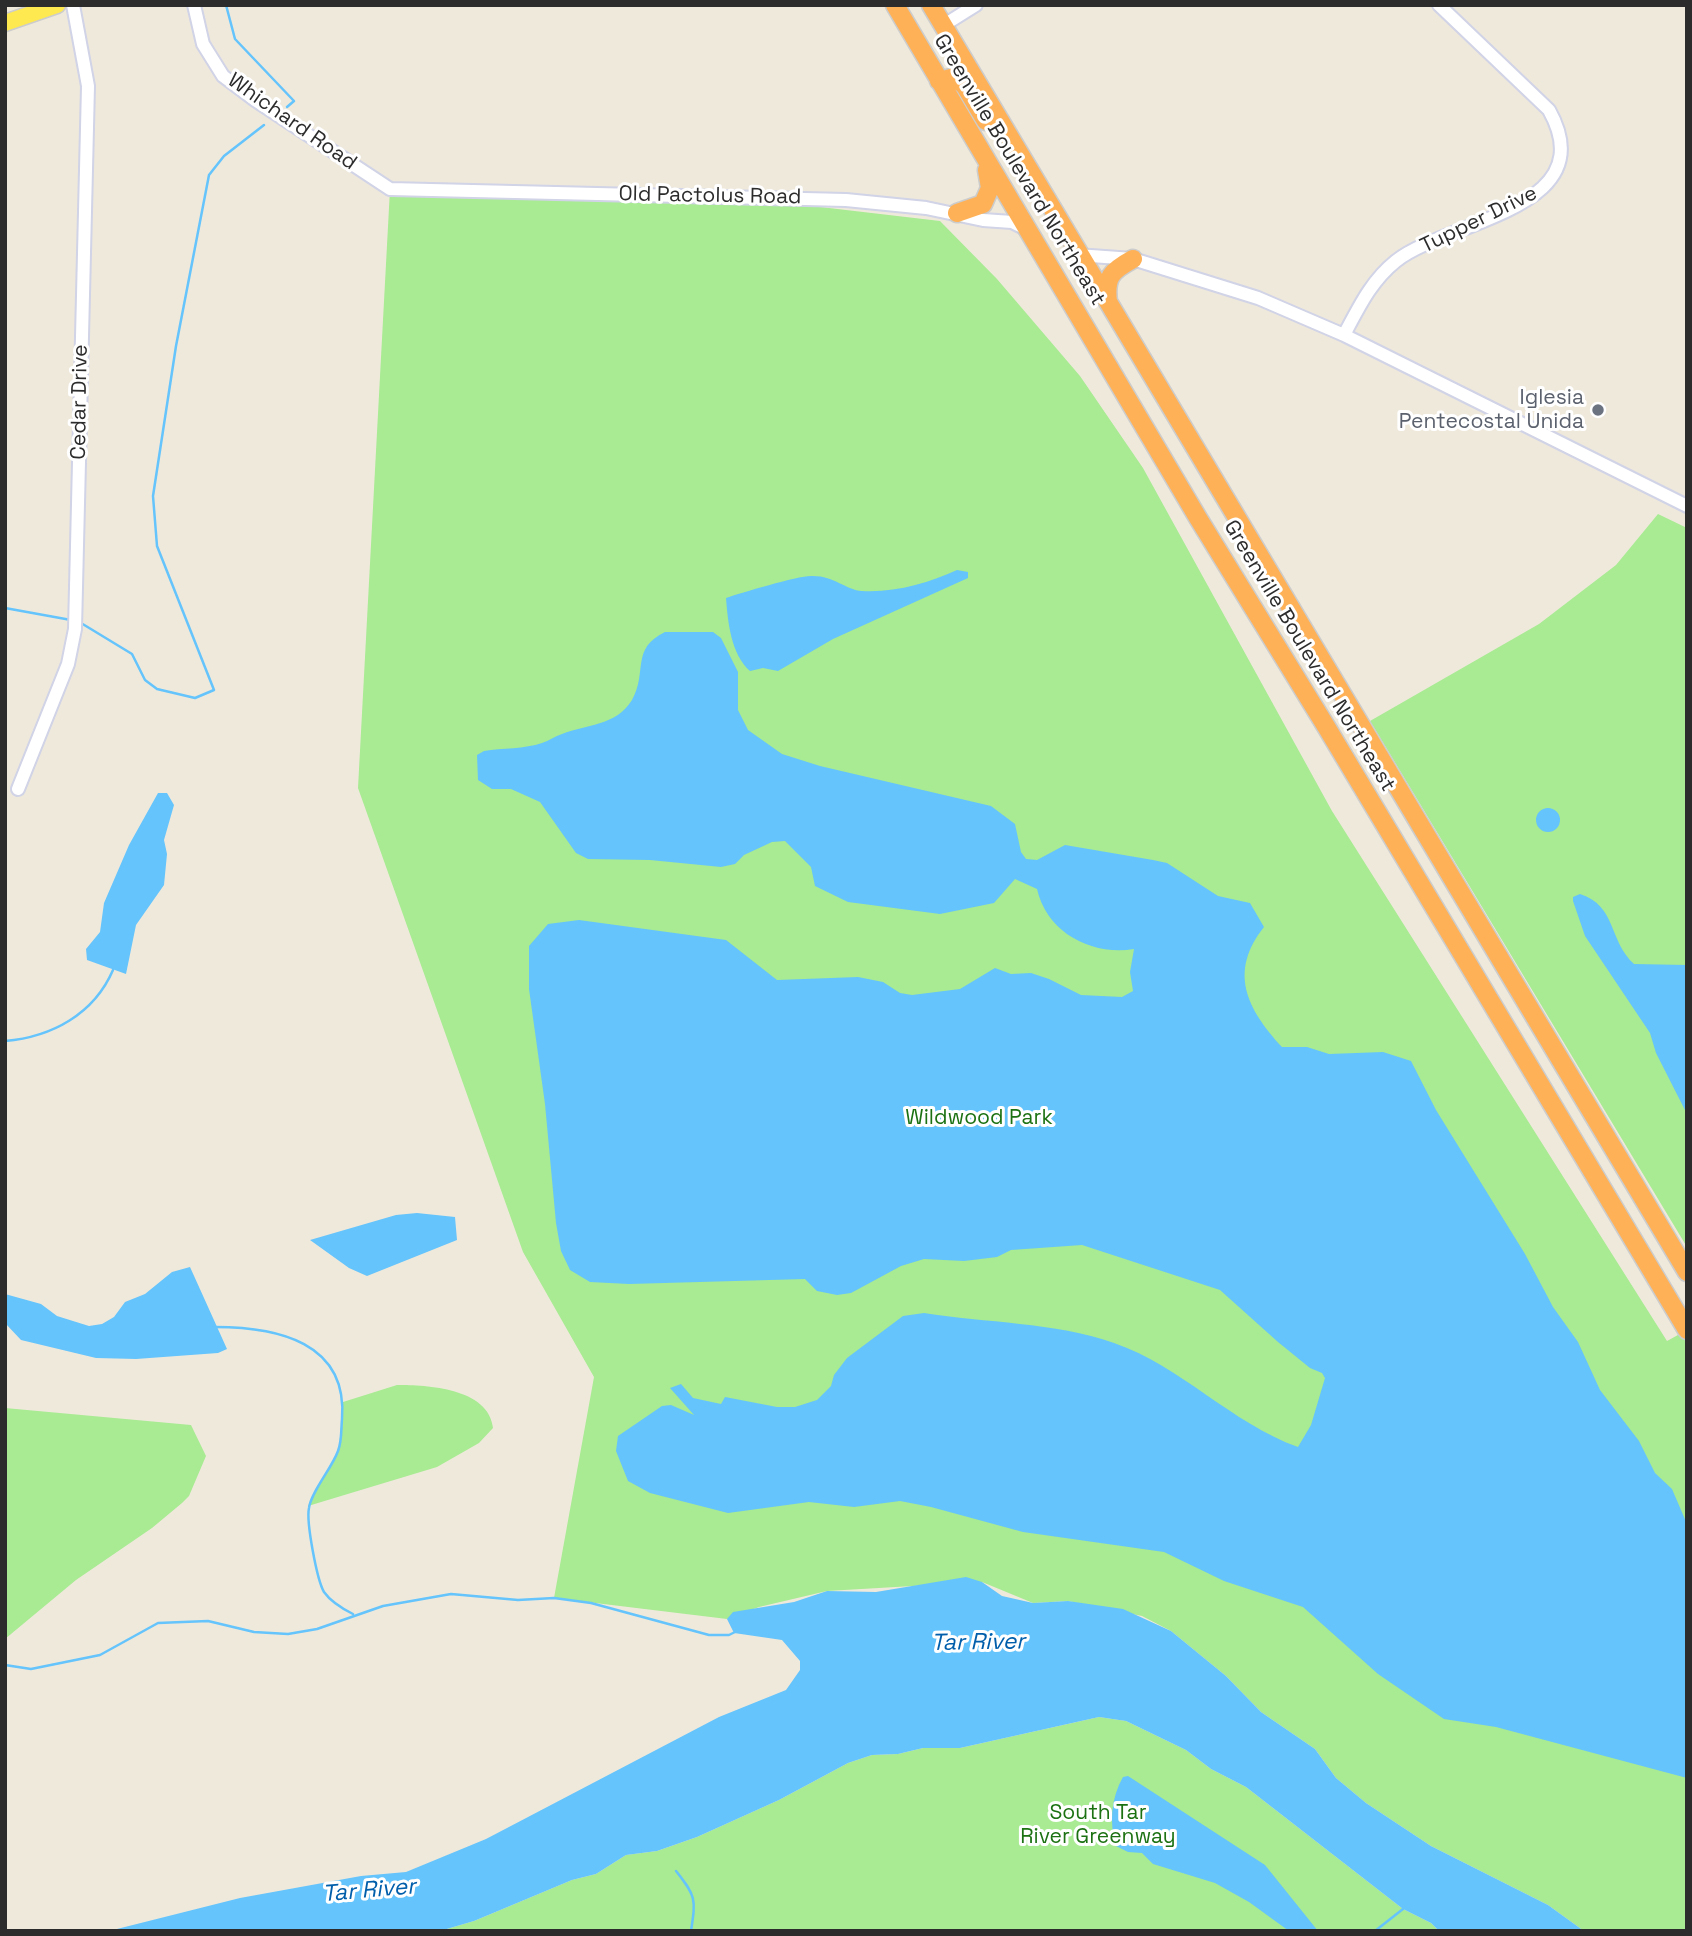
<!DOCTYPE html>
<html>
<head>
<meta charset="utf-8">
<style>
	body { margin:0 }
	#map { position:relative; width:1692px; height:1936px; overflow:hidden; background:#efe9dc; font-family:"Space Grotesk",sans-serif }
	canvas { display:block }
	.frame { position:absolute; inset:0; border:7px solid #2c2c2c; pointer-events:none }
</style>
</head>
<body>
<div id="map">
<canvas width="1692" height="1936"></canvas>
<div class="frame"></div>
</div>
<script>
const context = document.querySelector('canvas').getContext('2d');
context.lineJoin = 'round';
function fillPath(path, color) { context.fillStyle = color; context.fill(path, 'evenodd'); }
function strokePath(path, color, width, dash) { context.strokeStyle = color; context.lineWidth = width; context.lineCap = dash ? 'butt' : 'round'; context.setLineDash(dash || []); context.stroke(path); }
function drawText(font, color, halo, rows, align = 'center') {
  context.font = font + ' "Space Grotesk",sans-serif'; context.lineWidth = 6; context.setLineDash([]); context.textBaseline = 'middle'; context.strokeStyle = halo; context.fillStyle = color; for (const [text, x, y, turn = 0] of rows) {
    context.save(); context.translate(x, y); context.rotate((+turn || 0) * Math.PI / 180); context.textAlign = isNaN(turn) ? turn : align; if (halo) context.strokeText(text, 0, 0); context.fillText(text, 0, 0); context.restore();
  }
}
fillPath(new Path2D(`
	M390,189L735,197L940,221L997,279L1080,376L1143,468L1332,811L1667,1341L1687,1330V1931H1584L1548,1905L1431,1846L1366,1803L1336,1778L1315,1749L1261,1712L1226,1676L1171,1631L1142,1616L1068,1601L1033,1603L982,1582L827,1591L759,1607L727,1619L554,1598L594,1377L523,1252L358,788Z
	M1658,514L1687,528V1247L1370,721L1539,624L1616,565Z
	M397,1385C427,1385 489,1388 493,1428L479,1443L437,1467L308,1506L339,1449L343,1402Z
	M5,1408L191,1425L206,1456L189,1496L182,1503L152,1528L76,1580L5,1639Z
	M1099,1717L1126,1721L1186,1750L1211,1769L1246,1787L1403,1909L1431,1923L1439,1931H440L474,1921L572,1880L596,1874L626,1855L657,1851L697,1837L779,1800L848,1763L872,1755L898,1754L923,1748H960Z`), '#a8eb93');
fillPath(new Path2D(`
	M957,570L968,572V578L833,639L778,671L763,668L750,671C731,654 728,623 726,598C741,593 797,576 811,576C833,575 846,590 862,591C894,593 929,583 957,570Z
	M665,632H713L721,638L738,672V710L748,730L782,754L820,766L991,806L1015,824L1021,852L1026,859L1037,860L1065,845L1153,860L1167,863L1218,896L1250,903L1264,927C1228,972 1247,1009 1282,1047H1307L1329,1054L1383,1052L1411,1061L1436,1110L1525,1254L1553,1307L1578,1342L1600,1390L1639,1441L1655,1473L1672,1489L1687,1524V1778L1496,1727L1444,1719L1378,1674L1303,1607L1224,1581L1164,1552L1023,1532L931,1507L900,1501L854,1507L809,1502L728,1513L650,1493L628,1481L616,1451L618,1436L662,1406L671,1405L694,1415L670,1388L681,1384L693,1398L721,1404L725,1397L777,1407H795L817,1400L831,1386L834,1375L847,1358L903,1316L924,1313C986,1323 1054,1322 1114,1343C1181,1366 1231,1423 1298,1447L1311,1425L1325,1378L1322,1373L1310,1368L1278,1342L1220,1290L1082,1245L1011,1250L997,1257L964,1261L924,1259L901,1266L851,1293L837,1295L817,1291L805,1279L629,1284L590,1282L570,1270L561,1251L556,1223L545,1104L529,989V946L548,924L579,920L726,940L777,980L858,977L883,982L900,993L912,995L960,989L995,968L1011,974L1031,973L1049,979L1081,995L1122,997L1133,991L1130,972L1134,949C1092,956 1047,933 1037,889L1015,879L994,903L940,914L848,902L815,886L811,867L785,841L772,842L744,855L735,864L721,867L650,860L588,859L576,853L540,802L511,789H492L478,780L477,755L484,751C502,748 525,749 542,743C549,741 555,736 562,734C587,724 616,726 632,700C648,672 630,649 665,632Z
	M158,793H167L174,805L164,840L167,854L164,885L136,925L126,974L87,960L86,949L100,932L104,903L129,845Z
	M1536 820a12 12 0 1 1 24 0a12 12 0 1 1-24 0Z
	M1580,894C1617,906 1608,940 1634,964L1687,965V1114L1656,1053L1650,1033L1585,936L1573,901V897Z
	M417,1213L455,1217L457,1240L367,1276L349,1268L310,1240L396,1215Z
	M190,1267L227,1349L218,1353L136,1359L96,1358L21,1340L5,1323V1294L41,1304L57,1316L89,1326L102,1324L114,1317L125,1302L145,1294L172,1272Z
	M966,1577L982,1582L1002,1596L1033,1603L1068,1601L1123,1609L1171,1631L1226,1676L1261,1712L1315,1749L1336,1778L1366,1803L1431,1846L1548,1905L1584,1931H1439L1431,1923L1403,1909L1246,1787L1211,1769L1186,1750L1126,1721L1099,1717L960,1748H923L898,1754L872,1755L848,1763L779,1800L697,1837L657,1851L626,1855L596,1874L572,1880L474,1921L440,1931H109L240,1898L361,1876L406,1872L486,1839L719,1717L786,1690L800,1670V1661L782,1640L734,1633L727,1619L733,1612L794,1602L827,1591L876,1592Z
	M1128,1776L1265,1865L1318,1931H1289L1249,1902L1215,1883L1153,1864L1142,1853L1128,1852L1116,1846C1109,1823 1111,1798 1123,1777Z`), '#65c4fb');
strokePath(new Path2D(`
	M226,5L235,39L294,101L287,107
	M5,608L71,620
	M81,623L132,654L145,680L157,689L195,698L214,690L157,546L153,496L176,346L209,175L224,156L264,125
	M5,1041C52,1037 94,1014 113,970
	M215,1327C277,1327 348,1342 342,1419C341,1429 342,1441 338,1451C332,1468 311,1492 309,1508C306,1522 317,1580 324,1592C331,1602 343,1609 353,1614
	M5,1665L31,1669L100,1655L158,1623L208,1621L254,1632L288,1634L317,1629L383,1606L451,1594L518,1600L554,1598L591,1603L709,1635H729L735,1632
	M676,1871C696,1896 696,1899 691,1931
	M1375,1931L1403,1909`), '#65c4fb', 2.5);
const minor = new Path2D(`
	M194,5L203,44L223,76L255,100L390,189L846,200L926,208L983,220L1012,222L1026,229
	M944,25L976,5
	M1077,255L1133,259L1258,298L1344,335L1687,506
	M1344,335C1359,307 1371,281 1396,261C1448,220 1605,210 1549,110L1439,5
	M18,789L68,664L75,629L88,86L73,5`);
const major = new Path2D(`
	M5,23L57,5`);
const highway = new Path2D(`
	M895,5L1198,518L1327,728L1687,1330
	M931,5L1687,1272
	M939,81L955,77L965,86L986,121
	M957,213L983,204L990,188L987,170
	M1108,302C1105,277 1111,271 1133,259`);
strokePath(minor, '#d1d3e6', 16);
strokePath(major, '#ccc', 19);
strokePath(highway, '#ccc', 21);
strokePath(minor, '#fff', 12);
strokePath(major, '#ffe951', 16);
strokePath(highway, '#ffb157', 18);
for (const [x, y, r, color] of [
	[1598,410,7,"#6b7280"]
]) { const dot = new Path2D(); dot.arc(x, y, r, 0, 2 * Math.PI); context.fillStyle = color; context.fill(dot); strokePath(dot, '#fff', 2.5); }
drawText('21px', '#2c2c2c', '#fff', [
	["Whichard Road",292,122,35],
	["Greenville Boulevard Northeast",1019,170,59],
	["Old Pactolus Road",710,196,1],
	["Tupper Drive",1479,220,-26],
	["Cedar Drive",80,402,-89],
	["Greenville Boulevard Northeast",1309,656,59]
]);
drawText('21px', '#5b616d', '#fff', [
	["Iglesia",1584,398],
	["Pentecostal Unida",1584,422]
], 'right');
drawText('21px', '#1c7213', '#fff', [
	["Wildwood Park",979,1118],
	["South Tar",1098,1813],
	["River Greenway",1098,1837]
]);
drawText('italic 23px', '#005eab', '#fff', [
	["Tar River",978,1643,-1],
	["Tar River",369,1891,-5]
]);
</script>
</body>
</html>
